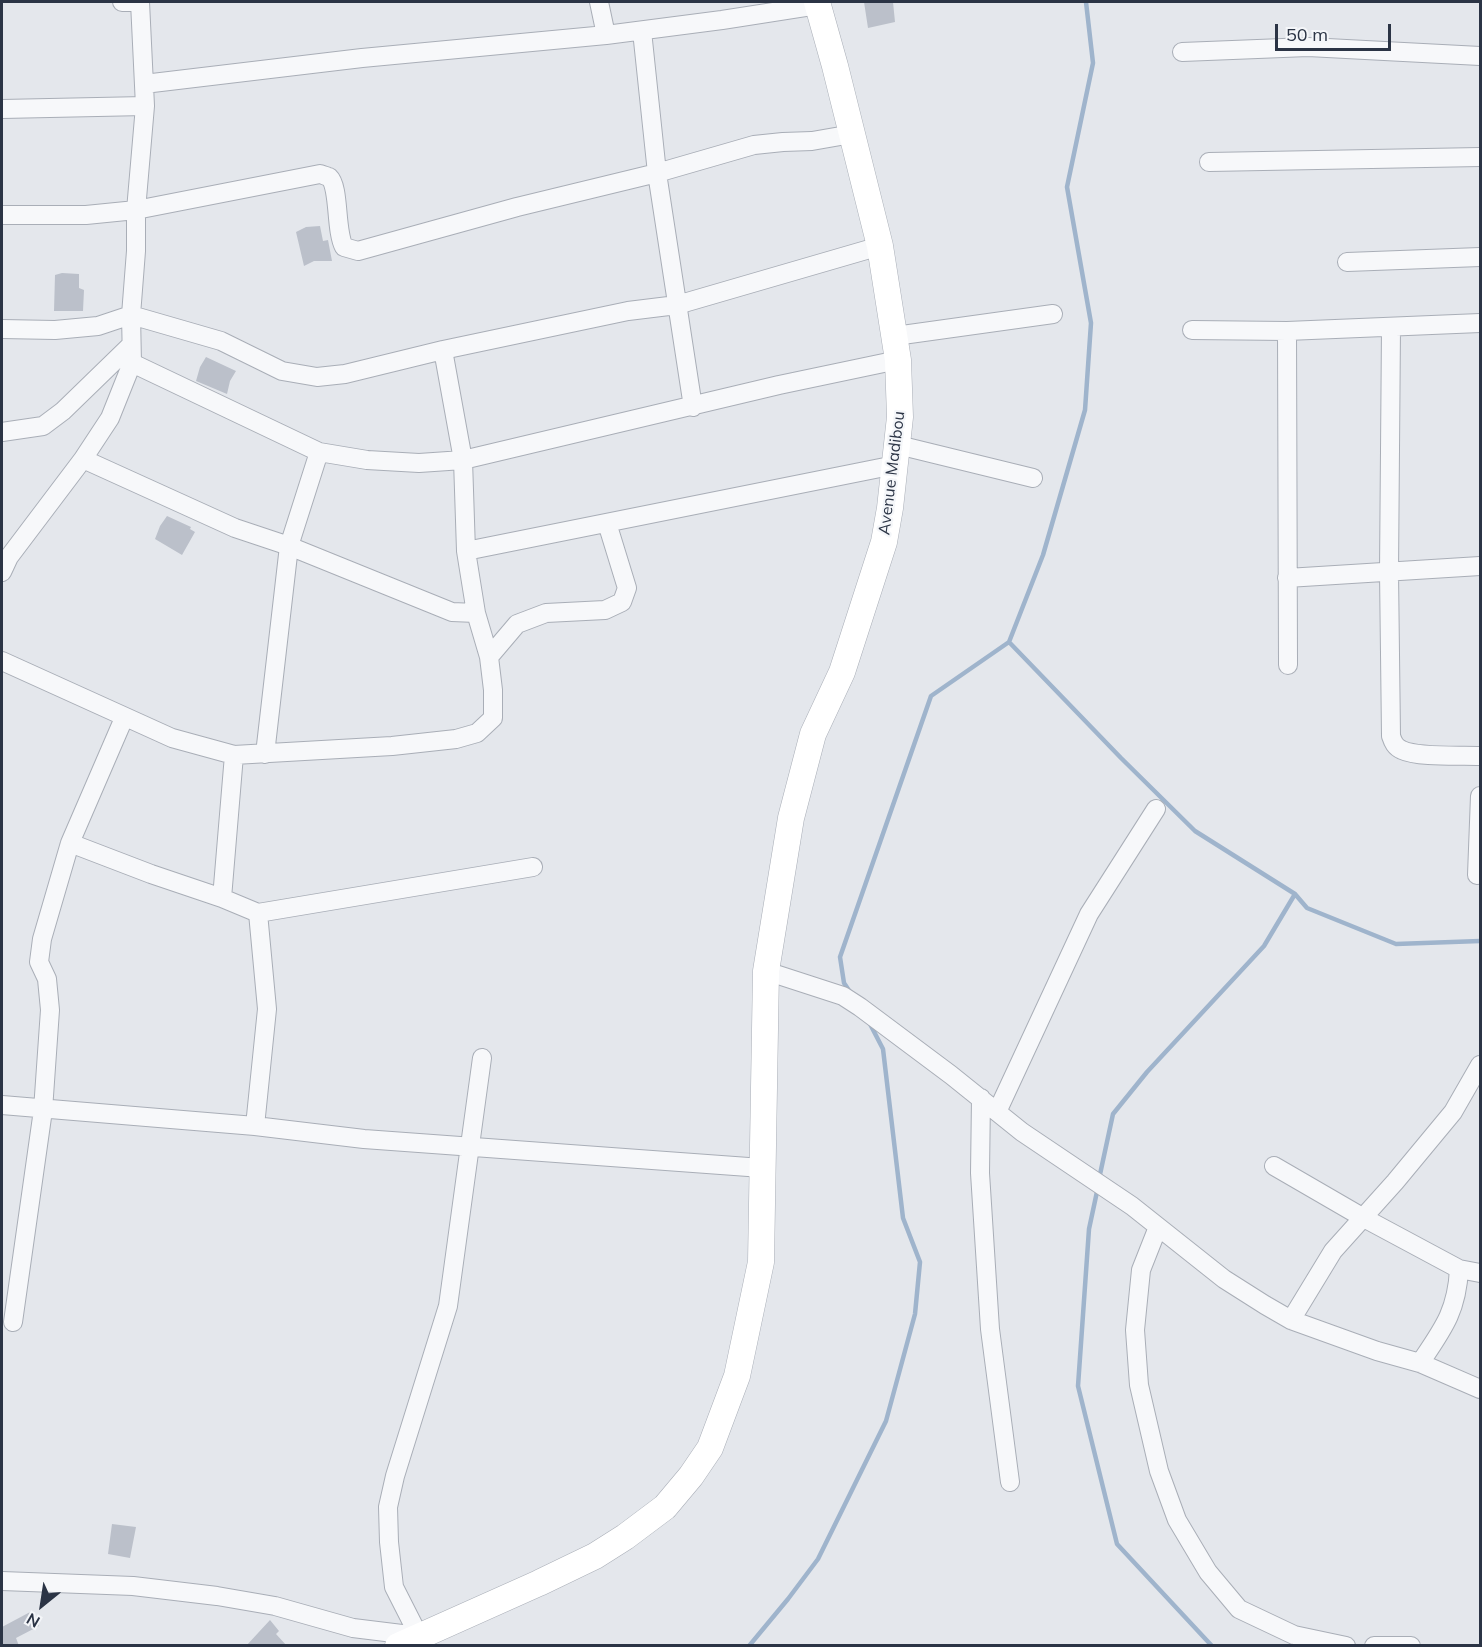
<!DOCTYPE html>
<html>
<head>
<meta charset="utf-8">
<style>
	body { margin:0 }
	#map { position:relative; width:1482px; height:1647px; overflow:hidden; background:#e4e7ec; font-family:Mulish,sans-serif }
	canvas { display:block }
	.frame { position:absolute; inset:0; border:3px solid #2b3445; pointer-events:none }
	.north { position:absolute; left:12px; top:1575px; width:60px; height:60px; -webkit-text-stroke:4px #f4f6f9; paint-order:stroke; rotate:210deg; font-size:16px; font-weight:700; line-height:24px; text-align:center; color:#2b3445 }
	.north::after { content:''; display:block; margin:auto; width:21px; height:27px; background:#2b3445; clip-path:polygon(50% 0,100% 100%,50% 72%,0 100%) }
	.scale { position:absolute; left:1275px; top:24px; width:116px; height:27px; box-sizing:border-box; border:3px solid #2b3445; border-top:0; padding-left:8px; font-size:18px; line-height:21px; white-space:nowrap; color:#2b3445; -webkit-text-stroke:4px #f4f6f9; paint-order:stroke }
</style>
</head>
<body>
<div id="map">
<canvas width="1482" height="1647"></canvas>
<div class="frame"></div>
<div class="north">N</div>
<div class="scale">50 m</div>
</div>
<script>
const context = document.querySelector('canvas').getContext('2d');
context.lineJoin = 'round';
function strokePath(path, color, width, dash) { context.strokeStyle = color; context.lineWidth = width; context.lineCap = dash ? 'butt' : 'round'; context.setLineDash(dash || []); context.stroke(path); }
function fillPath(path, color) { context.fillStyle = color; context.fill(path, 'evenodd'); }
function drawText(font, color, halo, rows, align = 'center') {
  context.font = font + ' Mulish,sans-serif'; context.lineWidth = 4.5; context.setLineDash([]); context.textBaseline = 'middle'; context.strokeStyle = halo; context.fillStyle = color; for (const [text, x, y, turn = 0] of rows) {
    context.save(); context.translate(x, y); context.rotate((+turn || 0) * Math.PI / 180); context.textAlign = isNaN(turn) ? turn : align; if (halo) context.strokeText(text, 0, 0); context.fillText(text, 0, 0); context.restore();
  }
}
strokePath(new Path2D(`
	M1009,642L1121,758L1195,831L1295,894L1264,946L1147,1072L1113,1114L1099,1179
	M1295,894L1307,908L1396,944L1480,941
	M850,992L844,983L840,957L931,696L1009,642L1043,555L1085,410L1091,323L1067,187L1093,63L1086,2
	M1098,1187L1089,1229L1078,1386L1117,1544L1212,1646
	M749,1646L788,1599L818,1559L886,1421L915,1314L920,1262L903,1218L883,1049L869,1022`), '#9fb4cc', 4.5);
fillPath(new Path2D(`
	M864,2H893L895,22L868,28Z
	M320,226L323,241L328,240L332,261H314L304,266L296,232L306,227Z
	M62,273L79,274V288L84,290L83,311H54L55,275Z
	M206,357L236,371L230,381L227,394L196,381L200,367Z
	M167,516L191,527L190,529L195,532L182,555L155,539L160,526Z
	M112,1524L136,1527L130,1558L108,1554Z
	M32,1611L39,1626L16,1638L19,1646H2V1627Z
	M270,1620L279,1631L276,1634L287,1646H246Z`), '#bbc0ca');
const street = new Path2D(`
	M122,2H140
	M599,2L606,35
	M642,31L657,173L693,407
	M1182,52L1308,47L1480,56
	M144,84L362,58L606,35L722,20L818,5
	M2,109L145,106
	M1209,162L1480,157
	M2,215H86L136,210L320,174C321,174 328,177 329,177C340,187 335,230 344,247L358,251L517,207L657,173L754,145L783,142L812,141L852,134
	M1347,262L1480,257
	M1391,328L1389,572L1391,736C1393,742 1395,747 1402,750C1419,758 1461,755 1480,756
	M2,329L55,330L98,326L131,315L221,341L282,371L317,377L345,374L443,350L628,311L677,305L880,246
	M1192,330L1287,331L1480,323
	M1287,331L1288,665
	M895,336L1053,314
	M132,363L319,452L367,460L419,463L463,460L779,385L898,360
	M2,432L43,426L63,411L131,345
	M898,445L1033,478
	M83,459L235,528L289,546L452,612L476,613
	M466,551L895,465
	M2,572L9,557L83,459L110,418L132,363L131,315L136,251V210L145,106L140,2
	M1287,578L1480,566
	M489,657L517,624L546,613L605,610L622,602L627,588L607,523
	M2,661L172,738L234,755L392,746L456,739L477,733L493,718V690L489,657L476,613L466,551L463,460L443,350
	M124,718L70,843L151,874L222,898
	M265,754L289,546L319,452
	M234,755L222,898L258,913L267,1009L255,1126
	M1477,875L1480,796
	M258,913L533,867
	M766,971L843,996L860,1007L951,1075L1022,1132L1132,1206L1224,1279L1265,1305L1291,1320L1377,1351L1420,1363L1480,1389
	M981,1098L980,1173L990,1329L1010,1482
	M2,1105L255,1126L364,1139L762,1168
	M997,1112L1089,914L1156,809
	M1274,1166L1362,1217L1459,1269C1457,1311 1443,1329 1420,1363
	M1158,1227L1141,1270L1135,1330L1139,1385L1159,1471L1177,1520L1208,1572L1239,1609L1294,1635L1346,1646
	M1459,1269L1480,1273
	M1291,1320L1333,1251L1395,1182L1453,1112L1480,1065
	M13,1322L43,1110L50,1010L47,979L39,962L42,939L70,843
	M2,1581L133,1586L217,1596L275,1606L353,1628L418,1636
	M424,1646L394,1587L389,1542L388,1507L395,1476L448,1306L482,1058
	M1374,1646H1411`);
const secondary = new Path2D(`
	M398,1646L539,1583L595,1556L625,1537L665,1507L691,1476L710,1448L737,1376L761,1262L766,971L791,818L813,734L842,672L884,542L890,508L900,417L898,360L880,246L835,66L817,2`);
strokePath(street, '#a9aeb7', 20);
strokePath(secondary, '#a9aeb7', 27);
strokePath(street, '#f7f8fa', 18);
strokePath(secondary, '#fff', 26);
drawText('16px', '#2b3445', '#f4f6f9', [
	["Avenue Madibou",892,473,-83]
]);
</script>
</body>
</html>
